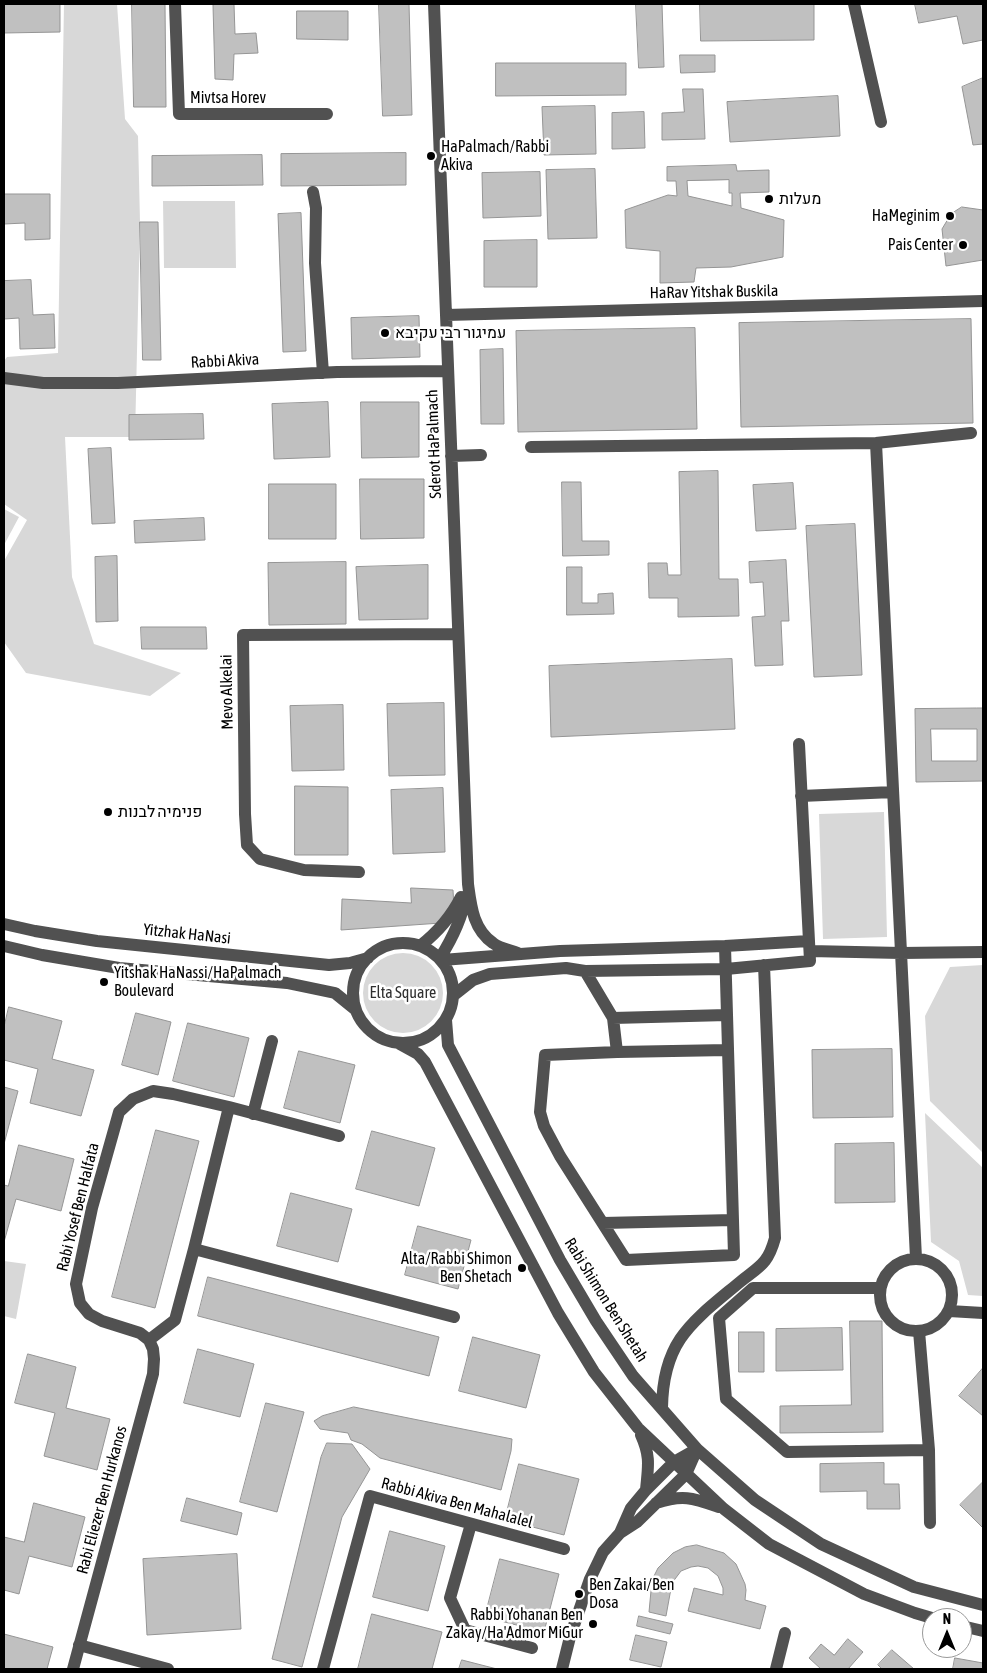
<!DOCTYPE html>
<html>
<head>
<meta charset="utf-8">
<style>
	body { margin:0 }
	#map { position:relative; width:987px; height:1673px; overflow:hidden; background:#fff; font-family:"Asap Condensed",sans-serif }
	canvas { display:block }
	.frame { position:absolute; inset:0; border:5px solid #000; pointer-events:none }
	.north { position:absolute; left:922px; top:1608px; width:50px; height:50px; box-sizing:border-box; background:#fff; border:1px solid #999; border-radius:50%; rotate:0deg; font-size:14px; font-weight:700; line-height:20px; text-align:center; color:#000 }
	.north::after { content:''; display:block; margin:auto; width:18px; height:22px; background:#000; clip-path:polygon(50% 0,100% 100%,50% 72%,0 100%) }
</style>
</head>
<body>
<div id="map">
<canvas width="987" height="1673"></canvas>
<div class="frame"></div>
<div class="north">N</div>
</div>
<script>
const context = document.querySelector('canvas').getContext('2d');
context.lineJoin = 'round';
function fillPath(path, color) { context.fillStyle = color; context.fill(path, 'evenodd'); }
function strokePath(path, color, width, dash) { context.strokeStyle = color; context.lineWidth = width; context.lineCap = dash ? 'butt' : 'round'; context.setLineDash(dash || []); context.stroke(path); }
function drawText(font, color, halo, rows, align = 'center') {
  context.font = font + ' "Asap Condensed",Heebo,sans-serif'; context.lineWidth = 5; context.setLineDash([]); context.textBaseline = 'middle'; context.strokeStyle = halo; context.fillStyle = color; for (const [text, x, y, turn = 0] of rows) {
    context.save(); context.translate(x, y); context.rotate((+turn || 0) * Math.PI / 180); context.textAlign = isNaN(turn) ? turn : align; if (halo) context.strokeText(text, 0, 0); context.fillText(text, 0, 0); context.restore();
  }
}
fillPath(new Path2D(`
	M64,4H117L125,119L138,136L140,222L135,437H65L72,577L94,644L181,673L150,696L26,673L4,642V561L27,520L4,504V361L7,357L58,353Z
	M163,201H235L236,268H164Z
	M4,509L19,517L4,545Z
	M884,812L887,937L823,939L819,814Z
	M363 993a40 40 0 1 1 80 0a40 40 0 1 1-80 0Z
	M983,965V1153L930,1101L925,1016L950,967Z
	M925,1113L983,1168V1296L968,1295L959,1261L931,1242Z
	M4,1261L26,1264L16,1319L4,1316Z`), '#d8d8d8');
const building = new Path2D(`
	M4,4H60V32L4,33Z
	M132,4H165L166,107H134Z
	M234,4L235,34L256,33L258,53L234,54L233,80L215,79L213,5Z
	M379,4H409L412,115L383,116Z
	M636,4H662L664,67L639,68Z
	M700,4H814V40L701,41Z
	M915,4H983V40L963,44L957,16L919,23Z
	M297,11H348V40L297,39Z
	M680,55H715V72L681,73Z
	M496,63H626V95L496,96Z
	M983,78V144L973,145L962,87Z
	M683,89H703L705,139L662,140V113L684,112Z
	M838,96L840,136L730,142L727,102Z
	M595,106L596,154L544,155L542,107Z
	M644,112L645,148L612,149V113Z
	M406,153V185L281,186V154Z
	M262,155L263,185L152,186V156Z
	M736,165L737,171L769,170V192L740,193L741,208L784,220L783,257L731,267L696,268L694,282L660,283V251L626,248L625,210L668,195L677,196L676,181H667V167ZM729,180V193H732V206L688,196L687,181Z
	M595,169L597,238L548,239L546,170Z
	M540,172L541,216L483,218L482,173Z
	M4,194H50V239L25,240V223L4,224Z
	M962,207L983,210V260L946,266L942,229L951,214Z
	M301,213L306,351L283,352L278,214Z
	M140,222H158L161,360H143Z
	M537,240V287H484V241Z
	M31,280L33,315L54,314L55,348L20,349L19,318L4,319V281Z
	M419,316L420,357L352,359L351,318Z
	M971,319L973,423L741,427L739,323Z
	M695,328L697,429L518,432L516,331Z
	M503,349L504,424H481L480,350Z
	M328,402L330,457L274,459L272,404Z
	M361,402H419V457L362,458Z
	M203,414L204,439L129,440V415Z
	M111,448L115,523L92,524L88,449Z
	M718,471L719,579H738L739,616L678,617V598H649L648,563H667L668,575H681L679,472Z
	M360,479H424V538L361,539Z
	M562,482H581L582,541H609V555L563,556Z
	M793,483L796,529L756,531L753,485Z
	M269,484H336V539H269Z
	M204,518L205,540L135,543L134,521Z
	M855,524L862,675L814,677L806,526Z
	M117,556L118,621L96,622L95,557Z
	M786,560L789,621H781L783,665L755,666L752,617L765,616L763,582L750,583L749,562Z
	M346,562V624L269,625L268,563Z
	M428,565V619L359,620L356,567Z
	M567,567H582V603H598V594L613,593L614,614L567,615Z
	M141,627H206L207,649H142Z
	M732,659L735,729L551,737L549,666Z
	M444,703L445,775L389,776L387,704Z
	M343,705L344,770L292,771L290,706Z
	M977,708H983V781L916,782L915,709ZM931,729H977V761H932Z
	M295,786L348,787V855H295Z
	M443,788L445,852L393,854L391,790Z
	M411,888L453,890L454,908L441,923L341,930L342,899L411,903Z
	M9,1007L62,1021L52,1059L94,1070L81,1116L30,1103L38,1069L4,1060V1027Z
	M136,1013L171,1022L158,1075L122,1065Z
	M188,1023L249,1038L234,1097L173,1081Z
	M892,1049L893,1117L813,1118L812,1050Z
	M299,1051L355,1065L340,1123L284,1108Z
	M4,1087L18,1091L4,1144Z
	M156,1130L199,1141L155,1308L112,1297Z
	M372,1131L435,1148L419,1206L356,1189Z
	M894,1143L895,1202L835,1203V1144Z
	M19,1145L74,1159L61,1211L16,1199L4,1242V1185L8,1186Z
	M291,1193L352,1209L338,1262L277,1246Z
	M418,1226L471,1240L458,1289L405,1275Z
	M208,1277L439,1337L429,1376L198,1316Z
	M850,1321H882L883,1432L780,1433V1406L851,1405Z
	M842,1328L843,1370L776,1371V1329Z
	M739,1332H764V1372H739Z
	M473,1337L540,1355L526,1408L459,1391Z
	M198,1349L254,1364L240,1417L184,1403Z
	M28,1354L76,1367L66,1408L110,1419L97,1470L44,1456L55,1413L15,1403Z
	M983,1368V1416L959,1396Z
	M266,1403L304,1412L277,1512L240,1502Z
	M354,1407L512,1439L511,1451L501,1490L380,1458L362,1444L351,1440L348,1433L320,1429L314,1421L322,1416Z
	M327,1443L352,1444L370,1469L342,1517L302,1667L272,1659L321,1457Z
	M884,1463V1484H899L900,1509H867V1491L820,1492V1464Z
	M519,1464L579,1479L564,1535L505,1520Z
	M983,1482V1528L960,1505Z
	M187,1498L242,1513L237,1535L181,1521Z
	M34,1503L85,1517L72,1567L29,1556L19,1594L4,1590V1537L24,1542Z
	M390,1531L445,1546L428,1611L373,1597Z
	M697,1545L724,1553L736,1564L745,1584L746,1590L745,1600L766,1606L760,1629L688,1611L694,1588L723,1595V1588L718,1576L708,1568L698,1566L691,1567L681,1571L672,1583L666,1616L649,1612L652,1580L658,1568L673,1553L685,1547Z
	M237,1554L241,1629L147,1635L143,1559Z
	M500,1559L559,1574L544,1632L485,1617Z
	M372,1614L442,1632L432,1669H358Z
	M639,1616L673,1624L670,1634L637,1626Z
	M4,1634L53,1647L47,1669H4Z
	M636,1635L667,1642L661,1667L630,1660Z
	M848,1639L863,1652L848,1669H821L809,1658L821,1644L834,1655Z
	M892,1650L914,1669H882L878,1665Z
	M955,1658L983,1663V1669H953Z
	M462,1660L497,1669H459Z`);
fillPath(building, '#c0c0c0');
strokePath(building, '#959595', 1);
strokePath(new Path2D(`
	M175,4L179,114H327
	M434,4L468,884C471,906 473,929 493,943C499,948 510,950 518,953
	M854,4L881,122
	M313,192L316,208L315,263L323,373
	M446,315L983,301
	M4,378L43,383H118L337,372L448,371
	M876,443L916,1258
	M531,447L876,443L971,433
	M451,456L481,455
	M801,796L893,792
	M359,872L304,870L260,859L247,845L245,814L243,635L458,634
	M4,924L35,931L97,941L329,965L350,963L368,958
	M353 993a50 50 0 1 1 100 0a50 50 0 1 1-100 0Z
	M4,946L42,955L119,968L287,983L335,993L356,1010
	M420,946C438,932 451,917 461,897
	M810,951L901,953L983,952
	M440,958C452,939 462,919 466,896
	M442,960L560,951L725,946L809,941
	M585,971L613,1018L617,1052L728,1050
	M454,995L473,980L490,974L566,968L585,971L726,969L810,961L799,744
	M613,1018L727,1015
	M446,1020L448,1045L560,1260L596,1321L633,1376L697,1449L755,1500L821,1544L914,1587L983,1605
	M398,1043L418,1054L425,1062L558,1313L594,1372L638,1428L724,1509L769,1544L864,1594L915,1613L932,1618
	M617,1052L545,1055L540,1112L544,1126L560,1156L626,1260L734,1255L725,946
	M253,1114L272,1041
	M603,1223L733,1220
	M194,1249L454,1317
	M880 1295a36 36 0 1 1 72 0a36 36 0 1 1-72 0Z
	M880,1288H753L719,1318L726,1399L787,1452L929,1450
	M949,1311L983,1313
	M919,1331L929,1450L930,1523
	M149,1340L175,1320L194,1249L229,1107
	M662,1408C663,1340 692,1322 740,1282C760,1266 768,1264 775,1238L764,965
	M641,1435C651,1457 648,1467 646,1490
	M656,1503C683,1494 693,1498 719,1507
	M471,1524L450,1598L465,1630L532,1648
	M620,1533L631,1508L646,1490L674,1462L697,1449
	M962,1626L983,1631
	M79,1645L168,1669
	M73,1669L153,1374L154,1359L153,1349L149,1340L140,1333L102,1321L89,1314L80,1303L76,1284L92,1208L119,1112L133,1099L153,1091L173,1094L229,1107L339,1136
	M323,1669L370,1496L564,1549
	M562,1669L570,1637L590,1579L603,1552L620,1533L637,1522L686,1474L697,1449
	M776,1669L785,1633`), '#515151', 12);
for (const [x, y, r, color] of [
	[431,156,5,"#000"],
	[769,199,5,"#000"],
	[950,216,5,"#000"],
	[963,245,5,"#000"],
	[385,333,5,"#000"],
	[108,812,5,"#000"],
	[104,982,5,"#000"],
	[522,1268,5,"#000"],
	[579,1594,5,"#000"],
	[593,1624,5,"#000"]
]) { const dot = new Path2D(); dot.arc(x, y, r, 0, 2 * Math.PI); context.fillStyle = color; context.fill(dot); strokePath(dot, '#fff', 2); }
drawText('16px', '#000', '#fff', [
	["Mivtsa Horev",228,98],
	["HaRav Yitshak Buskila",714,292,-1],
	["Rabbi Akiva",225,361,-3],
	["Sderot HaPalmach",434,444,-92],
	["Mevo Alkelai",227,692,-91],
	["Yitzhak HaNasi",187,934,6],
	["Rabi Yosef Ben Halfata",78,1207,-76],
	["Rabi Shimon Ben Shetah",606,1300,58],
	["Rabi Eliezer Ben Hurkanos",102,1500,-75],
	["Rabbi Akiva Ben Mahalalel",457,1503,15]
]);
drawText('16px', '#000', '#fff', [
	["HaPalmach/Rabbi",441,147],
	["Akiva",441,165],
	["מעלות",779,199],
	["HaMeginim",940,216,"right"],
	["Pais Center",953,245,"right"],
	["עמיגור רבי עקיבא",395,333],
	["פנימיה לבנות",118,812],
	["Yitshak HaNassi/HaPalmach",114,973],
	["Boulevard",114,991],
	["Alta/Rabbi Shimon",512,1259,"right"],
	["Ben Shetach",512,1277,"right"],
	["Ben Zakai/Ben",589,1585],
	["Dosa",589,1603],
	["Rabbi Yohanan Ben",583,1615,"right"],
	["Zakay/Ha'Admor MiGur",583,1633,"right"]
], 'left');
drawText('16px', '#2f2f2f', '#fff', [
	["Elta Square",403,993]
]);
</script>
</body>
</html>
